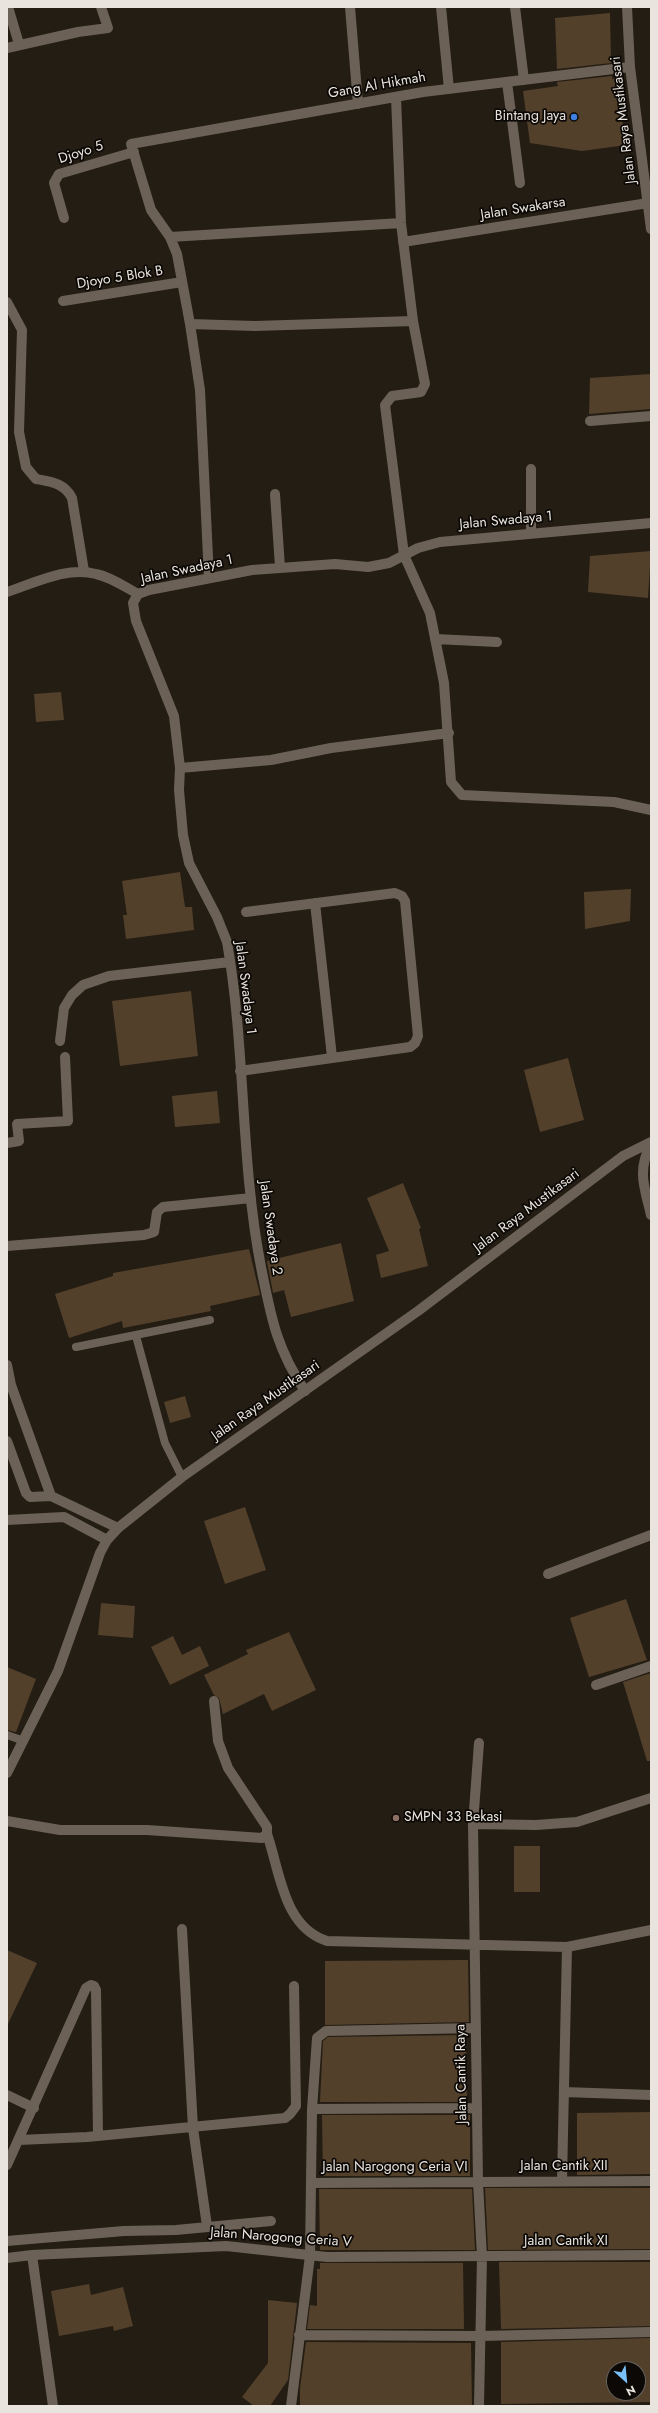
<!DOCTYPE html>
<html>
<head>
<meta charset="utf-8">
<style>
	body { margin:0 }
	#map { position:relative; width:658px; height:2413px; overflow:hidden; background:#241d14; font-family:Jost,sans-serif }
	canvas { display:block }
	.frame { position:absolute; inset:0; border:8px solid #e9e4de; pointer-events:none }
	.north { position:absolute; left:606px; top:2361px; width:40px; height:40px; box-sizing:border-box; background:#0b0805; border:1px solid #64605c; border-radius:50%; rotate:153deg; font-size:11px; font-weight:700; line-height:16px; text-align:center; color:#e9e4de }
	.north::after { content:''; display:block; margin:auto; width:14px; height:18px; background:#79bff8; clip-path:polygon(50% 0,100% 100%,50% 72%,0 100%) }
</style>
</head>
<body>
<div id="map">
<canvas width="658" height="2413"></canvas>
<div class="frame"></div>
<div class="north">N</div>
</div>
<script>
const context = document.querySelector('canvas').getContext('2d');
context.lineJoin = 'round';
function fillPath(path, color) { context.fillStyle = color; context.fill(path, 'evenodd'); }
function strokePath(path, color, width, dash) { context.strokeStyle = color; context.lineWidth = width; context.lineCap = dash ? 'butt' : 'round'; context.setLineDash(dash || []); context.stroke(path); }
function drawText(font, color, halo, rows, align = 'center') {
  context.font = font + ' Jost,sans-serif'; context.lineWidth = 3.5; context.setLineDash([]); context.textBaseline = 'middle'; context.strokeStyle = halo; context.fillStyle = color; for (const [text, x, y, turn = 0] of rows) {
    context.save(); context.translate(x, y); context.rotate((+turn || 0) * Math.PI / 180); context.textAlign = isNaN(turn) ? turn : align; if (halo) context.strokeText(text, 0, 0); context.fillText(text, 0, 0); context.restore();
  }
}
fillPath(new Path2D(`
	M610,13L611,63L557,69L555,18Z
	M612,76V79L616,78L626,145L582,151L530,143L523,91L558,86L557,82Z
	M651,374V409L589,414L590,378Z
	M651,551L648,598L588,592L590,556Z
	M61,692L64,720L36,722L34,694Z
	M180,872L185,907H192L194,930L126,939L123,915H127L122,881Z
	M631,889L630,921L585,929L584,892Z
	M191,991L198,1056L120,1066L112,1001Z
	M568,1058L584,1120L540,1132L524,1070Z
	M217,1091L220,1123L175,1127L172,1096Z
	M403,1183L421,1228L419,1229L428,1266L381,1278L376,1255L389,1251L367,1198Z
	M341,1243L354,1301L291,1317L284,1290L273,1293L267,1261Z
	M249,1249L260,1295L210,1306L211,1311L123,1328L122,1321L69,1338L55,1294L113,1276V1273Z
	M185,1396L191,1417L170,1423L164,1402Z
	M245,1507L266,1570L225,1584L204,1521Z
	M626,1599L647,1660L589,1677L570,1618Z
	M101,1603L135,1606L133,1638L98,1635Z
	M289,1632L316,1690L272,1711L264,1694L223,1714L219,1698L214,1695L204,1675L248,1654L246,1650Z
	M173,1636L182,1655L200,1646L209,1666L170,1685L151,1647Z
	M7,1667L36,1679L16,1732L7,1730Z
	M651,1673V1761H647L623,1682Z
	M514,1846H540V1892H514Z
	M7,1950L37,1963L7,2026Z
	M463,1960H468L469,2022L325,2025V1961Z
	M466,2035L467,2102H320L323,2041L328,2037Z
	M651,2112V2174L577,2175V2113Z
	M322,2115H470V2176H323Z
	M485,2188H651V2249L488,2250Z
	M319,2189H472L475,2250H320Z
	M499,2262H651V2326L501,2329Z
	M320,2263H463L464,2329H307L310,2305L317,2306V2269H320Z
	M89,2284L91,2295L123,2287L133,2326L114,2331L113,2326L59,2336L51,2291Z
	M268,2300L297,2303L288,2380L270,2406H254L242,2397L268,2363Z
	M651,2338V2402L501,2404V2342ZM614,2369H638V2393H614Z
	M306,2342L471,2343L472,2406H300V2388Z`), '#53402a');
strokePath(new Path2D(`
	M136,1336L165,1443L182,1477
	M76,1347L210,1320
	M7,1735L24,1741`), '#6b6157', 8);
strokePath(new Path2D(`
	M8,7L19,44
	M350,7L358,104
	M441,7L449,89
	M515,7L524,80
	M7,48L78,32L108,28L101,7
	M507,82L520,183
	M396,97L401,223L413,321L425,384L421,392L392,396L385,405L404,555L430,613L444,683L451,782L462,795L614,802L651,810
	M64,218L54,183L59,174L134,152
	M170,237L401,223
	M403,242L648,203
	M63,301L182,282
	M7,302L22,330L19,432L26,467L36,479C52,482 64,483 72,498L84,571
	M190,324L255,326L413,321
	M590,421L651,416
	M275,494L280,567
	M531,532V469
	M209,578L200,390L190,324L177,254L170,237L151,210L131,144L423,92L630,67
	M7,592C35,583 67,566 96,574C111,577 125,587 138,594
	M435,639L497,642
	M180,768L271,760L331,748L449,733
	M315,903L332,1057
	M60,1041L64,1008L72,995L83,985L109,976L230,962
	M240,1071L410,1047L415,1043L418,1036L405,901L402,896L395,893L246,912
	M7,1143L19,1141L17,1124L68,1121L65,1057
	M7,1246L144,1235L154,1232L157,1212L163,1207L251,1198
	M7,1365L11,1385L51,1496
	M305,1391C276,1348 271,1316 261,1267C240,1160 246,1050 227,942L217,917L189,863L183,835L179,790L180,768L174,716L136,621L133,603L138,594L149,590L252,570L335,564L368,567L389,563L418,548L440,542L651,523
	M7,1441L26,1493L30,1497L51,1496L118,1528
	M7,1520L64,1517L107,1540
	M548,1574L651,1535
	M596,1685L651,1666
	M479,1743L473,1824L478,2182L482,2257L479,2406
	M7,1821L60,1830H147L262,1838L267,1834V1827L228,1768L218,1741L214,1701
	M473,1824L536,1825L577,1822L651,1798
	M267,1834C280,1871 283,1927 327,1941L567,1947L651,1930
	M182,1929L193,2128L207,2226
	M564,2092L651,2095
	M7,2095L34,2108
	M312,2109L477,2108
	M19,2140L87,2137L285,2118L290,2114L296,2106L294,1986
	M7,2165L86,1988L91,1985L94,1986L96,1990L98,2136
	M562,2181L567,1947
	M312,2183L651,2181
	M7,2241L124,2231L176,2230L271,2221
	M32,2255L53,2406
	M7,2258L32,2255L226,2246L327,2257L651,2255
	M299,2335L481,2336L651,2332
	M291,2406L310,2256L312,2109L317,2038L326,2031L476,2028`), '#6b6157', 10);
strokePath(new Path2D(`
	M651,1143C637,1172 644,1185 651,1215`), '#6b6157', 10);
strokePath(new Path2D(`
	M627,7L630,67L651,229
	M7,1773L58,1671L100,1553L107,1540L118,1528L182,1477L418,1311L623,1156L651,1142`), '#6b6157', 10);
for (const [x, y, r, color] of [
	[574,117,4,"#3f7fe0"],
	[396,1818,4,"#8d6e63"]
]) { const dot = new Path2D(); dot.arc(x, y, r, 0, 2 * Math.PI); context.fillStyle = color; context.fill(dot); strokePath(dot, '#0b0805', 1.5); }
drawText('14px', '#e9e4de', '#0b0805', [
	["Gang Al Hikmah",377,86,-10],
	["Jalan Raya Mustikasari",624,120,-97],
	["Djoyo 5",81,153,-18],
	["Jalan Swakarsa",523,209,-9],
	["Djoyo 5 Blok B",120,278,-9],
	["Jalan Swadaya 1",506,521,-5],
	["Jalan Swadaya 1",187,570,-12],
	["Jalan Swadaya 1",245,988,83],
	["Jalan Raya Mustikasari",527,1211,-37],
	["Jalan Swadaya 2",270,1228,82],
	["Jalan Raya Mustikasari",266,1401,-35],
	["Jalan Cantik Raya",462,2074,-91],
	["Jalan Cantik XII",564,2167],
	["Jalan Narogong Ceria VI",395,2168],
	["Jalan Narogong Ceria V",281,2238,4],
	["Jalan Cantik XI",566,2242]
]);
drawText('14px', '#e9e4de', '#0b0805', [
	["Bintang Jaya",566,117],
	["SMPN 33 Bekasi",404,1818,"left"]
], 'right');
</script>
</body>
</html>
